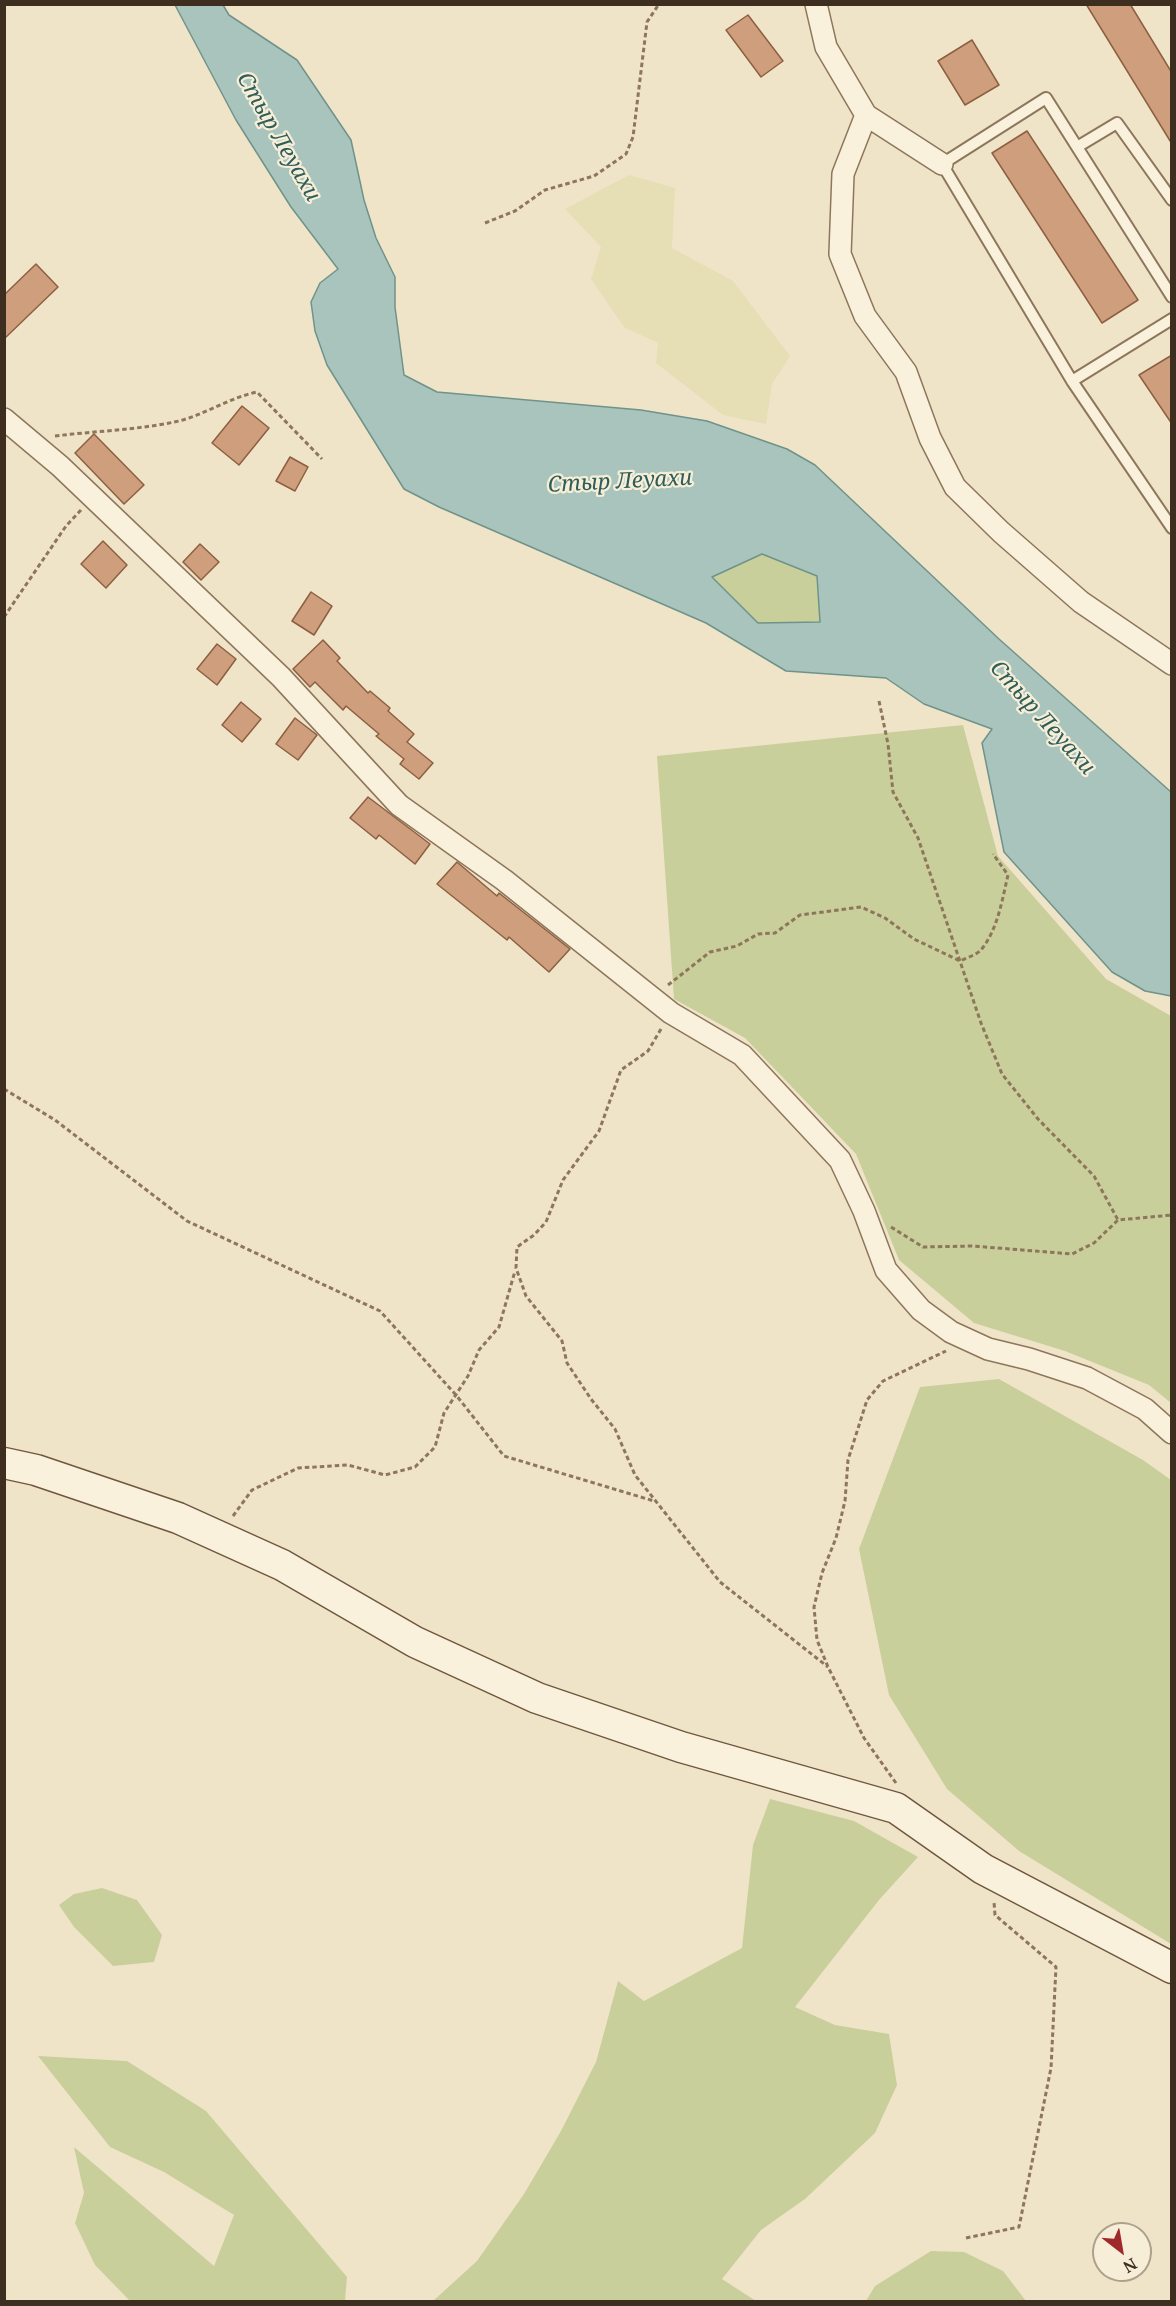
<!DOCTYPE html>
<html>
<head>
<meta charset="utf-8">
<style>
	body { margin:0 }
	#map { position:relative; width:1176px; height:2306px; overflow:hidden; background:#f0e4c8; font-family:"Noto Serif",serif }
	canvas { display:block }
	.frame { position:absolute; inset:0; border:6px solid #3d2e20; pointer-events:none }
	.north { position:absolute; left:1092px; top:2222px; width:60px; height:60px; box-sizing:border-box; background:#f7eed8; border:2px solid #ada18e; border-radius:50%; rotate:149deg; font-size:16px; font-weight:700; line-height:24px; text-align:center; color:#3d2e20 }
	.north::after { content:''; display:block; margin:auto; width:21px; height:27px; background:#9e2a2b; clip-path:polygon(50% 0,100% 100%,50% 72%,0 100%) }
</style>
</head>
<body>
<div id="map">
<canvas width="1176" height="2306"></canvas>
<div class="frame"></div>
<div class="north">N</div>
</div>
<script>
const context = document.querySelector('canvas').getContext('2d');
context.lineJoin = 'round';
function fillPath(path, color) { context.fillStyle = color; context.fill(path, 'evenodd'); }
function strokePath(path, color, width, dash) { context.strokeStyle = color; context.lineWidth = width; context.lineCap = dash ? 'butt' : 'round'; context.setLineDash(dash || []); context.stroke(path); }
function drawText(font, color, halo, rows, align = 'center') {
  context.font = font + ' "Noto Serif",serif'; context.lineWidth = 4.5; context.setLineDash([]); context.textBaseline = 'middle'; context.strokeStyle = halo; context.fillStyle = color; for (const [text, x, y, turn = 0] of rows) {
    context.save(); context.translate(x, y); context.rotate((+turn || 0) * Math.PI / 180); context.textAlign = isNaN(turn) ? turn : align; if (halo) context.strokeText(text, 0, 0); context.fillText(text, 0, 0); context.restore();
  }
}
fillPath(new Path2D(`
	M629,175L675,188L672,248L733,281L790,356L772,384L766,424L723,415L656,363L658,343L624,327L591,279L601,247L565,209Z`), '#e6deb5');
fillPath(new Path2D(`
	M762,554L817,576L820,622L758,623L712,576Z
	M963,725L998,856L1106,979L1171,1016V1403L1149,1385L1065,1351L974,1323L899,1260L856,1154L745,1038L674,999L657,756Z
	M999,1379L1143,1460L1171,1480V1944L1019,1851L947,1789L889,1695L859,1549L920,1387Z
	M770,1799L854,1821L918,1857L879,1900L795,2007L835,2025L889,2034L897,2085L875,2133L805,2199L761,2230L722,2279L756,2301H433L477,2261L524,2194L561,2131L596,2062L618,1981L644,2001L742,1948L753,1845Z
	M102,1888L137,1900L162,1935L154,1962L113,1966L74,1927L59,1905L74,1894Z
	M38,2056L127,2061L206,2111L347,2277L345,2301H130L95,2265L75,2223L84,2193L74,2147L214,2266L234,2215L164,2172L110,2147Z
	M931,2251L964,2252L1003,2271L1026,2301H866L875,2286Z`), '#c9cf9b');
const water = new Path2D(`
	M175,5H223L229,15L297,60L351,140L364,200L376,238L395,277V307L404,375L437,392L641,410L707,421L787,449L815,465L999,639L1171,792V996L1145,991L1112,972L1004,852L982,743L992,729L924,704L886,678L786,671L706,623L439,507L404,489L327,365L315,331L311,302L320,283L338,269L291,207L236,120ZM762,554L817,576L820,622L758,623L712,577Z`);
fillPath(water, '#a9c4bc');
strokePath(water, '#6f938a', 1.5);
const building = new Path2D(`
	M1086,4H1130L1172,73V144Z
	M748,15L783,61L761,77L726,30Z
	M972,40L999,85L965,105L938,61Z
	M1027,131L1138,300L1102,323L992,153Z
	M36,264L58,287L4,339V295Z
	M1172,355V424L1139,375Z
	M242,406L269,428L239,465L212,443Z
	M94,434L144,485L124,504L75,453Z
	M290,457L308,467L295,491L276,481Z
	M103,541L127,565L106,588L81,564Z
	M200,544L219,562L201,580L183,562Z
	M311,592L332,606L314,635L292,621Z
	M323,640L340,658L337,661L368,693L370,691L390,708L388,711L414,734L407,742L433,763L419,779L400,764L404,759L376,736L379,734L346,706L343,710L315,682L310,687L293,669Z
	M217,644L236,659L217,685L197,669Z
	M241,702L261,719L242,742L222,725Z
	M295,718L317,735L298,760L276,744Z
	M368,797L430,844L415,864L379,835L376,839L350,818Z
	M457,862L497,896L499,893L570,949L549,972L509,937L507,940L437,884Z`);
fillPath(building, '#cf9f7d');
strokePath(building, '#8d5f41', 1.5);
const lane = new Path2D(`
	M1077,147L1172,297
	M1172,200L1117,123L1077,147L1046,98L942,164L1072,381L1172,528
	M1072,381L1172,319`);
const street = new Path2D(`
	M816,4L826,47L866,115L942,164
	M866,115L843,174L840,254L865,316L906,372L930,438L955,487L1001,532L1081,602L1172,664
	M4,419L60,466L281,677L399,805L504,880L671,1013L742,1055L840,1160L864,1211L886,1270L921,1310L951,1332L988,1349L1029,1359L1087,1378L1145,1409L1172,1433`);
const secondary = new Path2D(`
	M4,1463L36,1470L178,1518L282,1565L415,1642L537,1698L681,1747L896,1808L983,1869L1172,1968`);
strokePath(lane, '#8d765c', 14);
strokePath(street, '#8d765c', 24);
strokePath(secondary, '#6f573f', 33);
strokePath(new Path2D(`
	M485,223L515,211L545,190L594,176L626,154L633,137L647,22L659,4
	M55,436C95,431 139,430 179,421C206,414 229,398 257,392L322,459
	M4,617L66,526L81,510
	M879,701L888,744L893,792L918,838L981,1023L1002,1074L1038,1119L1094,1176L1118,1220
	M668,985L710,952L737,946L758,934L775,933L800,915L861,907L885,918L914,939L960,961C966,958 976,955 981,950C998,929 1002,900 1008,875L993,854
	M661,1029L648,1051L621,1070L599,1131L563,1180L546,1222L534,1235L517,1247L516,1268L526,1296L562,1341L567,1363L591,1399L615,1429L635,1475L720,1582L828,1667
	M4,1089L55,1120L187,1221L380,1311L456,1395L504,1456L654,1501
	M891,1227L923,1247L973,1246L1072,1254L1094,1243L1118,1220L1172,1215
	M233,1516L252,1490L298,1468L348,1465L385,1475L415,1467L435,1447L444,1413L468,1376L479,1350L499,1327L515,1271
	M896,1783L864,1738L828,1667L817,1640L814,1607L822,1573L836,1538L845,1501L848,1460L867,1400L883,1381L946,1351
	M966,2238L1019,2227L1051,2068L1056,1967L995,1915L994,1902`), '#8d765c', 3, [4.5, 3]);
strokePath(lane, '#faf1dc', 10);
strokePath(street, '#faf1dc', 21);
strokePath(secondary, '#faf1dc', 30);
drawText('italic 22px', '#2f5d5a', '#f7eed8', [
	["Стыр Леуахи",278,137,60],
	["Стыр Леуахи",620,482,-3],
	["Стыр Леуахи",1042,718,48]
]);
</script>
</body>
</html>
